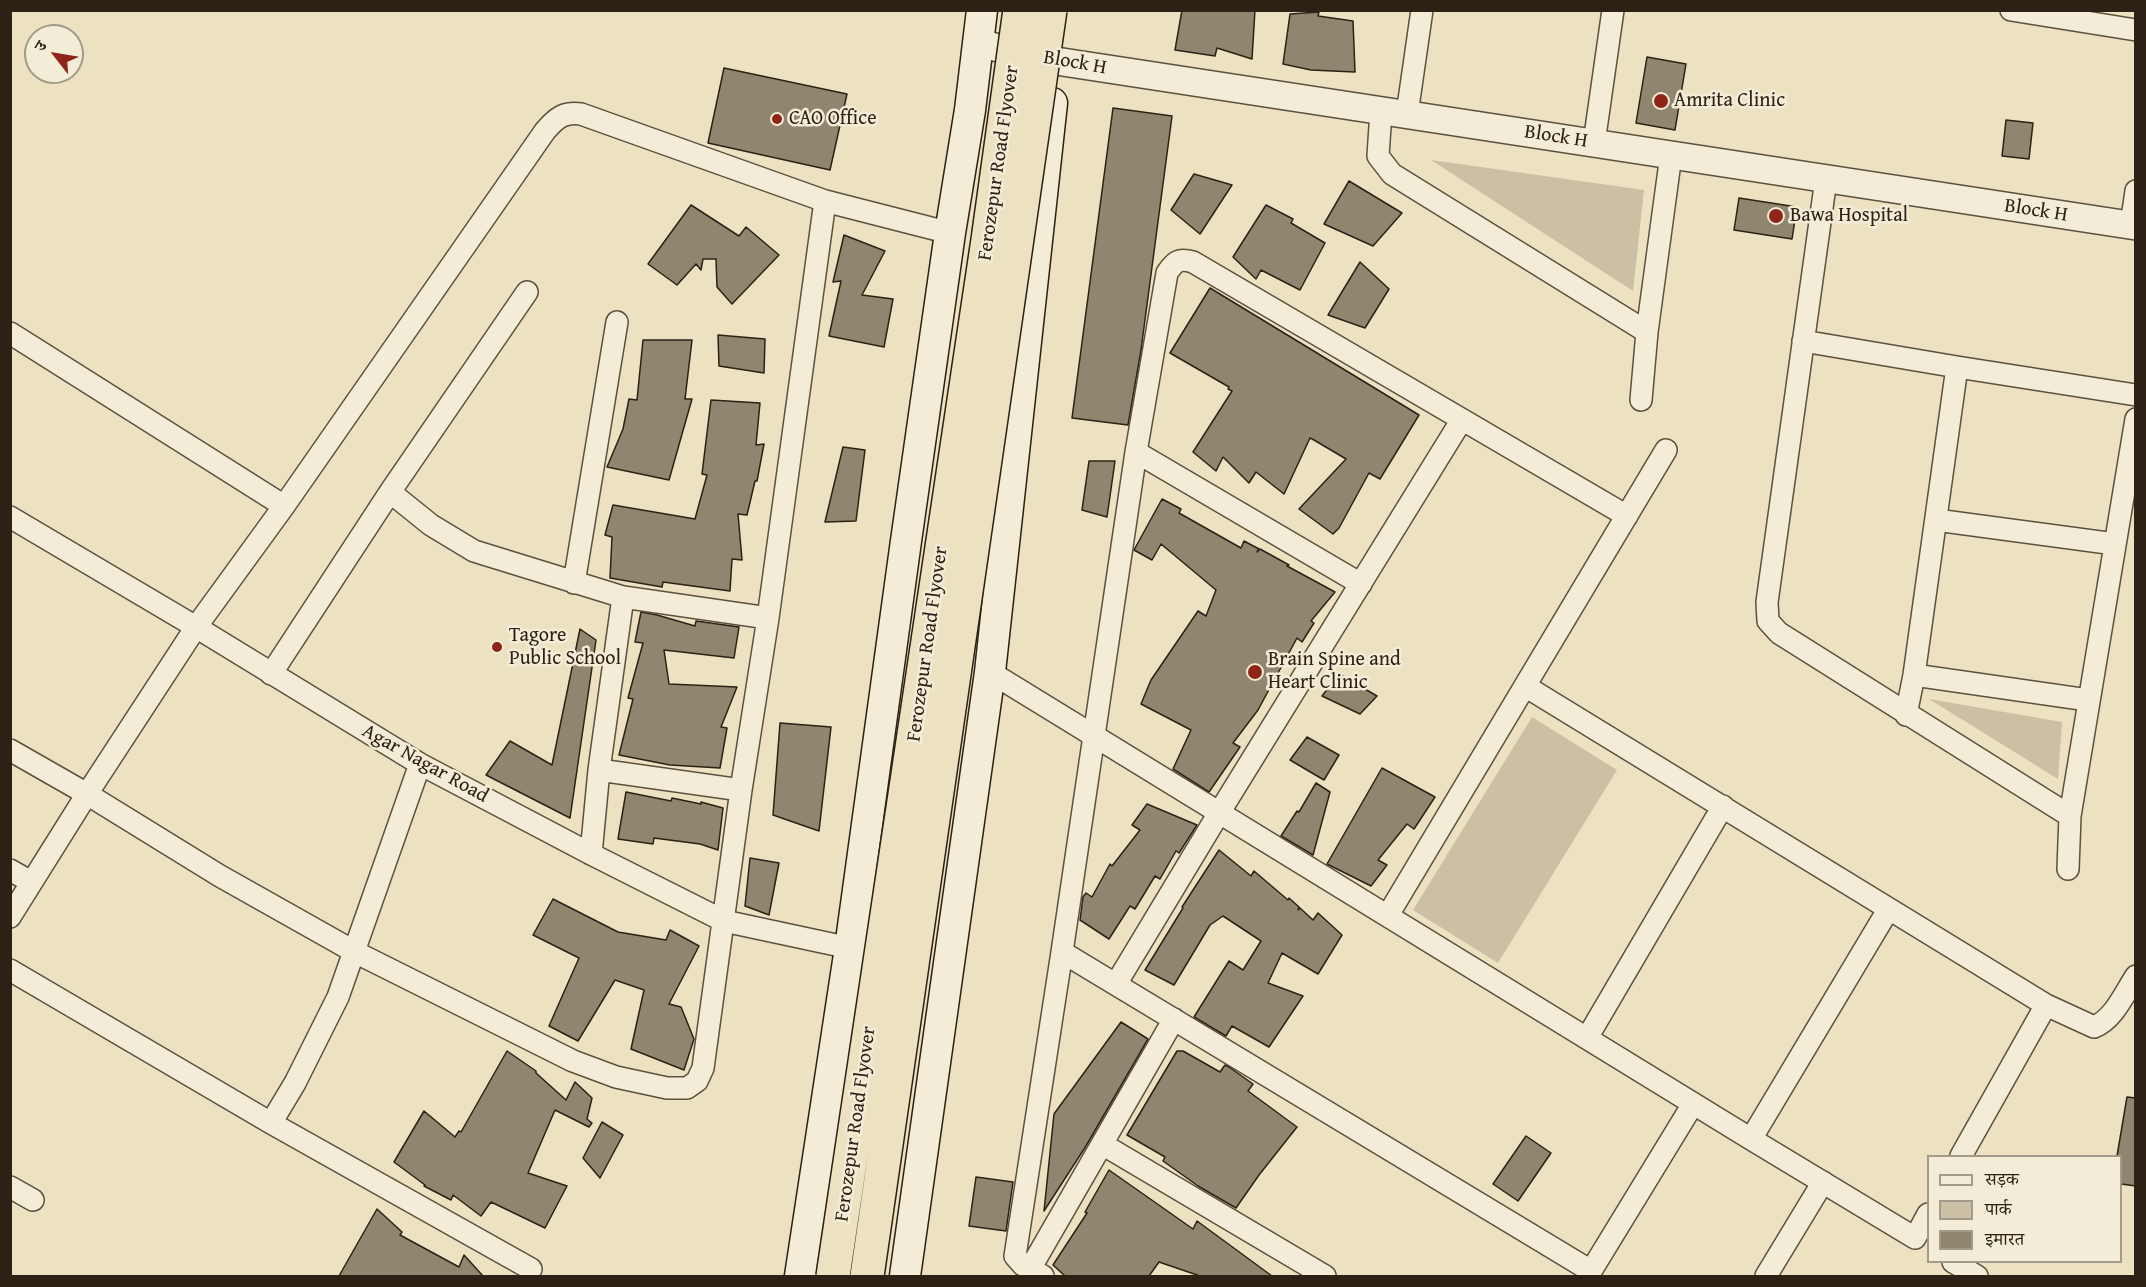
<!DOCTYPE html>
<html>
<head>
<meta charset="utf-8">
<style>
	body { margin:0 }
	#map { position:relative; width:2146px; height:1287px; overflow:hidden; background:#ece1c1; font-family:"Gentium Book Plus","Noto Serif Devanagari",serif }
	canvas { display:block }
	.frame { position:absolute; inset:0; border:12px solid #2c2114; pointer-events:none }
	.legend { position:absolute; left:1927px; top:1155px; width:195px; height:108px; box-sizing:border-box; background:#f3ecd7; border:2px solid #a39b89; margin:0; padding:8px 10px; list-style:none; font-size:18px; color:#2c2114 }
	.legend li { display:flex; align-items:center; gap:12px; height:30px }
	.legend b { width:30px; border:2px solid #a39b89 }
	.north { position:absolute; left:24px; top:24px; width:60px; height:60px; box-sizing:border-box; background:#f3ecd7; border:2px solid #a39b89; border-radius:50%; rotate:301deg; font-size:16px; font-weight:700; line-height:24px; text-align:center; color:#2c2114 }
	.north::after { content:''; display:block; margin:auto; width:21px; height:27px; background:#8f2418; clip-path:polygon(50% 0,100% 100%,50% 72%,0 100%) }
</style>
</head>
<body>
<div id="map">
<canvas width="2146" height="1287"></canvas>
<div class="frame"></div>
<ul class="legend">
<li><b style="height:8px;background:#f3ecd7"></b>सड़क</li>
<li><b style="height:16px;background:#cbc0a4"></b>पार्क</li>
<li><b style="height:16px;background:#90856e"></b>इमारत</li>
</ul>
<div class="north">उ</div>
</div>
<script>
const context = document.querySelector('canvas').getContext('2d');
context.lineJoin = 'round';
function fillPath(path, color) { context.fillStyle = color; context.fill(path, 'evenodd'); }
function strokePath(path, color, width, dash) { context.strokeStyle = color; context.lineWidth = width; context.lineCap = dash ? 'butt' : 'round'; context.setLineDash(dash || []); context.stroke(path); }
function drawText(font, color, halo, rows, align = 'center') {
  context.font = font + ' "Gentium Book Plus",serif'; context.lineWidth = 5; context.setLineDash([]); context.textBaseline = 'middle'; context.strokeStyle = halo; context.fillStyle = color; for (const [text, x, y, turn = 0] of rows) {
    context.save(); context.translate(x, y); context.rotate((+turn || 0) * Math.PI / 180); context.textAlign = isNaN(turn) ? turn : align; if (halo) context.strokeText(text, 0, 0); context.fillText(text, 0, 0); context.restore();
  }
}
fillPath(new Path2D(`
	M1431,160L1644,190L1633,291Z
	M1929,699L2062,722L2058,779Z
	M1532,717L1617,770L1498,963L1413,910Z`), '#cbc0a4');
const building = new Path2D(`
	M1182,10H1255L1252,59L1217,48L1215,56L1175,50Z
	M1319,12L1318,16L1353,21L1355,72L1311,70L1283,64L1290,14Z
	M1647,57L1686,64L1675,130L1636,123Z
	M724,68L847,94L830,170L708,143Z
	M1113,108L1172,116L1141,350L1128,425L1072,418Z
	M2006,120L2033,123L2029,159L2002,156Z
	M1194,174L1232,185L1200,234L1171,210Z
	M1349,181L1402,213L1373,246L1324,224Z
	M1739,198L1797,207L1792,239L1734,230Z
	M691,205L739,236L746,227L779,255L732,304L717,287L716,259H703L701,270L696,264L677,285L648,264Z
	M1266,205L1293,219L1291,223L1325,243L1300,290L1261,270L1256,279L1233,257Z
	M844,235L885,251L862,295L893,299L884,347L829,336L841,281L833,282Z
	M1360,262L1389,289L1365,328L1328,315Z
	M1210,288L1419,415L1380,479L1369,473L1339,528L1333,534L1299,509L1346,459L1314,440L1310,438L1284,494L1256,472L1249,483L1223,457L1216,471L1193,452L1232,391L1228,389L1229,387L1170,353Z
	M718,335L765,339L764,373L719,366Z
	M643,340H692L685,399H692L669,480L607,467L623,429L629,399L637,400Z
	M711,400L760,403L756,445L764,444L757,481H755L747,515L738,514L742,560L732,559L730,591L663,582L662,587L610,578L612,537L605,535L613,505L695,519L707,475L702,474Z
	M843,447L865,450L856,521L825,522Z
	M1089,461H1115L1107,517L1082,510Z
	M1162,499L1181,509L1179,513L1241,548L1244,541L1259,549L1257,552L1260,549L1289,565L1287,566L1335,592L1311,621L1314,623L1302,642L1297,638L1258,710L1233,743L1240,747L1209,792L1173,769L1191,730L1141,704L1151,680L1198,611L1206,616L1216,590L1161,544L1152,560L1134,550Z
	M641,612L657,615L695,626L696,621L739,627L734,658L664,650L669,684L737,687L721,727L727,728L720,768L670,765L619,755L633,699L628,698L643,643L635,642Z
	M580,629L596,640L570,818L486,775L510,741L552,765Z
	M1339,674L1377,696L1360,714L1322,696Z
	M780,723L831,727L819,831L773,815Z
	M1307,737L1339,755L1324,780L1290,760Z
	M1382,768L1435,797L1414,829L1407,824L1378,860L1387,865L1371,886L1327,864Z
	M1316,783L1330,792L1313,855L1281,836L1297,811L1299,812Z
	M626,792L671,801L672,798L701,804V802L723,808L718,850L700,844L654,838L653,844L618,839Z
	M1147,804L1197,825L1179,853L1176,851L1160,879L1155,876L1135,909L1130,906L1109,939L1080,920L1083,897L1086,893L1092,897L1110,864L1112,866L1140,830L1132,825Z
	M1219,850L1251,876L1254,871L1288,900L1289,898L1299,907L1298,910L1300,908L1313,920L1318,913L1342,935L1318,974L1282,953L1268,983L1303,996L1269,1047L1232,1026L1226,1036L1194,1017L1229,961L1243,970L1261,941L1223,916L1210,925L1174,985L1145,970L1183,908L1182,907Z
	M750,858L779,863L769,915L745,906Z
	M553,899L618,932L666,940L670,930L699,946L669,1004L681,1007L694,1039L684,1070L631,1049L644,990L615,980L578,1041L549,1026L579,958L533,935Z
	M1121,1022L1148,1039L1086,1146L1044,1211L1054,1114Z
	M507,1051L536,1071V1073L566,1100L575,1082L592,1098L587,1119L592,1123L589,1127L555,1110L528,1173L567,1186L545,1228L491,1202L481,1216L453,1195L451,1200L424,1186L425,1185L394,1162L424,1111L455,1137L459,1131L461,1132Z
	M1177,1051H1183L1220,1072L1225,1065L1229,1067L1253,1084L1248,1091L1297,1127L1259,1175L1236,1208L1198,1186L1163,1161L1165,1157L1127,1135Z
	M2127,1097L2136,1098V1186L2121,1184V1156H2117Z
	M602,1122L623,1135L600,1178L583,1158Z
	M1526,1136L1551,1153L1518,1201L1493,1184Z
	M1109,1170L1193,1229L1197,1221L1272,1276H1200L1159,1262L1149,1276H1065L1053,1265L1087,1213L1085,1212Z
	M976,1177L1013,1182L1006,1231L969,1226Z
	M377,1209L402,1232L400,1235L459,1267L464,1255L483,1276H339Z`);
fillPath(building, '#90856e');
strokePath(building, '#2c2114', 1.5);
const minor = new Path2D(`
	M2011,10L2136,30
	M1381,111L1378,156L1392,174L1647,332L1671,155
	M1407,114L1422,10
	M1594,143L1613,10
	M1826,179L1767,602L1768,621L1779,633L2070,816L2136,419
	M2131,225L2136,191
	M10,333L284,506
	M1803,341L1957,367
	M1641,400L1647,332
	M1136,452L1361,584
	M390,492L431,525L474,551L623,597
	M10,517L196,627L284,506L545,131C557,117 564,112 581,114L825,201L950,233
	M1936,520L2115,544
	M574,583L617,322
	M990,672L1751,1139L1915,1238L1928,1214
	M271,674L390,492L527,292
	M1914,675L2088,700
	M1525,686L2046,1005L2094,1027C2114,1019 2124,994 2136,976
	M1906,715L1914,675L1957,367L2136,395
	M10,750L87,794L220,876L355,952L573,1061L616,1077L667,1088H687L697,1081L703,1068L741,790L768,618L825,201
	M599,770L741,790
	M591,854L599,770L623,597L768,618
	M2068,869L2070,816
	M10,870L31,882
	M1388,915L1666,450
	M10,917L87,794L196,627L420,764L591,854L724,921L850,948
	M1062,952L1591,1271L1587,1276
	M10,970L271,1123L531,1269
	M1116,984L1219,813L1461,421
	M1587,1038L1723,806
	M271,1123L295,1083L338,997L420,764
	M1751,1139L1888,910
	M1102,1144L1325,1276
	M1961,1156L2046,1005
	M10,1187L33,1200
	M1953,1262L1977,1276
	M1030,1269L1174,1019
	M1591,1271L1693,1104
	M1043,1276L1023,1265L1015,1256L1062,952L1136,452L1167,273C1175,261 1179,258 1193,262L1627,516
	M1766,1276L1823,1182`);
const tertiary = new Path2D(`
	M977,43L1056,61L2136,226`);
const secondary = new Path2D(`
	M800,1276L850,948L906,541L950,233L970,110L982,10
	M905,1276L990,672L1052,103`);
strokePath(minor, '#5c513f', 24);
strokePath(tertiary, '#5c513f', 30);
strokePath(secondary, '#2c2114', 33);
strokePath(minor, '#f3ecd7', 21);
strokePath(tertiary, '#f3ecd7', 27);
strokePath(secondary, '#f3ecd7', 30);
const trunkBridge = new Path2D(`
	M833,1276L988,240L1020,10
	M867,1276L1050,10`);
strokePath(trunkBridge, '#2c2114', 36, []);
strokePath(trunkBridge, '#ece1c1', 33);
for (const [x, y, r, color] of [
	[1661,101,8,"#8f2418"],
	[777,119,6,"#8f2418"],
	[1776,216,8,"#8f2418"],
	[497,647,6,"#8f2418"],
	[1255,672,8,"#8f2418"]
]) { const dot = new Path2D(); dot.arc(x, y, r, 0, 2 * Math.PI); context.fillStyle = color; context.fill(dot); strokePath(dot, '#f3ecd7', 2); }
drawText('20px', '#2c2114', '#f3ecd7', [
	["Block H",1075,63,10],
	["Block H",1556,137,9],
	["Ferozepur Road Flyover",999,163,-82],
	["Block H",2036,211,9],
	["Ferozepur Road Flyover",928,644,-82],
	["Agar Nagar Road",425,764,29],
	["Ferozepur Road Flyover",856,1124,-82]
]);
drawText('20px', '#2c2114', '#f3ecd7', [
	["Amrita Clinic",1674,101],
	["CAO Office",789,119],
	["Bawa Hospital",1790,216],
	["Tagore",509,636],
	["Public School",509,659],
	["Brain Spine and",1268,660],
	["Heart Clinic",1268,683]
], 'left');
</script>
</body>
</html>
